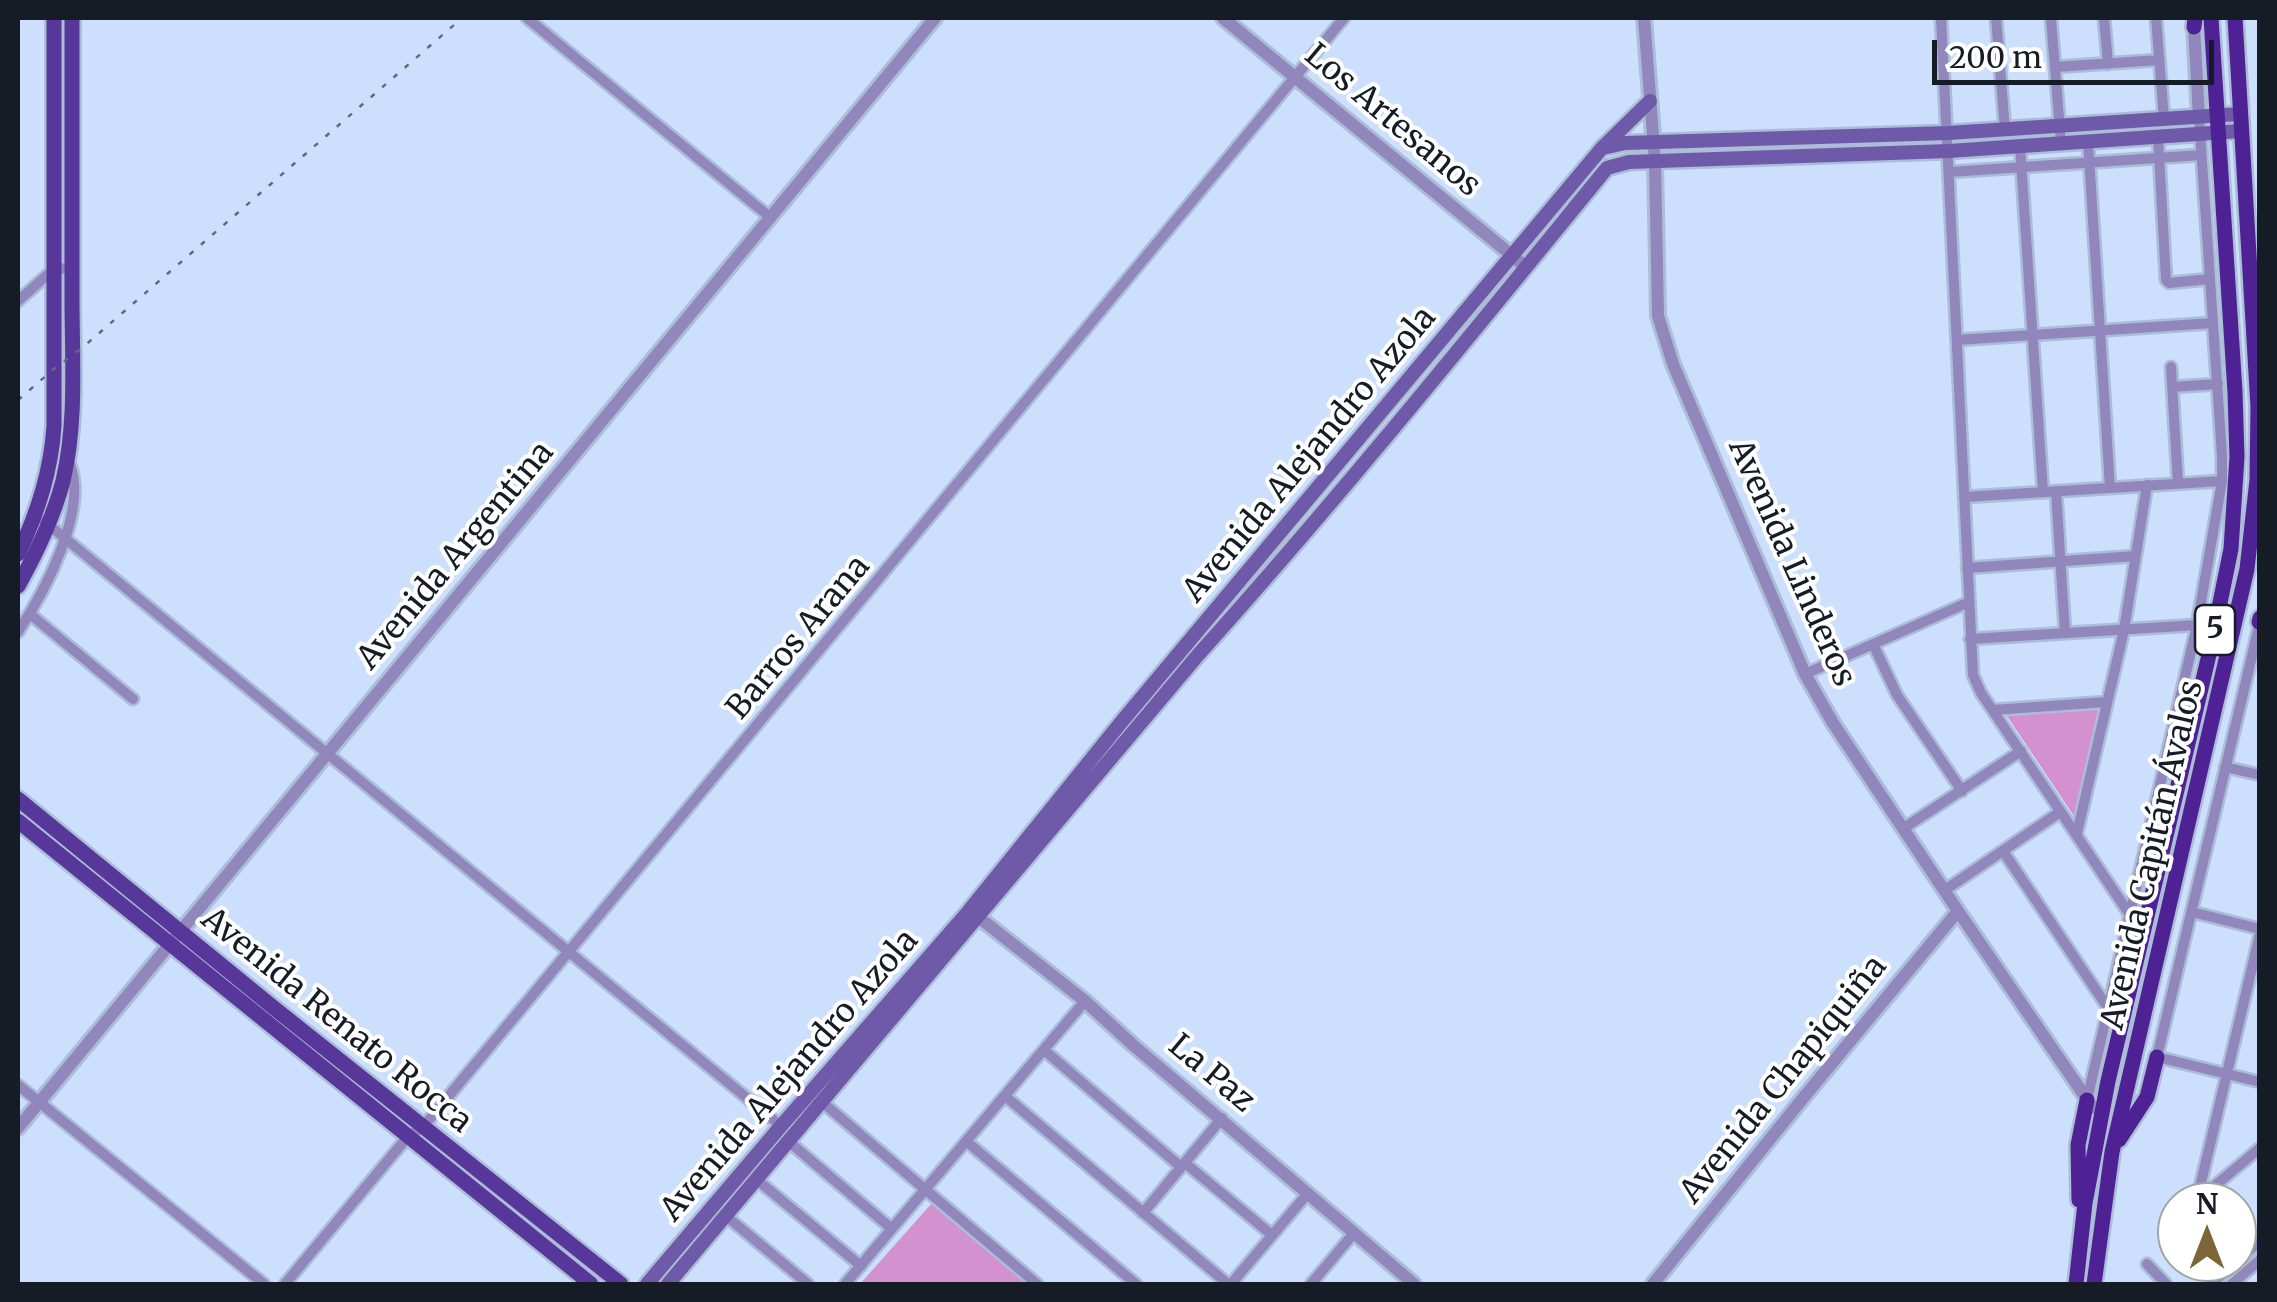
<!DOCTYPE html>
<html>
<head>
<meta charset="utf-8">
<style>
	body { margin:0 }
	#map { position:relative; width:2277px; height:1302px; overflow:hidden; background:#cce0fe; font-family:Merriweather,serif }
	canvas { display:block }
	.frame { position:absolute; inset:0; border:20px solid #151c26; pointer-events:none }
	.north { position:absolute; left:2157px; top:1182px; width:100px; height:100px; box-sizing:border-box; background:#fff; border:2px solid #a1a4a8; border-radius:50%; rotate:0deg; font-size:28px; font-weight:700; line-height:40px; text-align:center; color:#151c26 }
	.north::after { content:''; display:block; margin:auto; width:35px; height:45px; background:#7c6635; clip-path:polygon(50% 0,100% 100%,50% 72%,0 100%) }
	.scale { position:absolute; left:1932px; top:40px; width:282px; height:45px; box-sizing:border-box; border:5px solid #151c26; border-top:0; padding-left:12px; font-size:30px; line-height:35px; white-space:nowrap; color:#151c26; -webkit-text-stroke:8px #fff; paint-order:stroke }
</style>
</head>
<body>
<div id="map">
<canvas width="2277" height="1302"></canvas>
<div class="frame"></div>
<div class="north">N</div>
<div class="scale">200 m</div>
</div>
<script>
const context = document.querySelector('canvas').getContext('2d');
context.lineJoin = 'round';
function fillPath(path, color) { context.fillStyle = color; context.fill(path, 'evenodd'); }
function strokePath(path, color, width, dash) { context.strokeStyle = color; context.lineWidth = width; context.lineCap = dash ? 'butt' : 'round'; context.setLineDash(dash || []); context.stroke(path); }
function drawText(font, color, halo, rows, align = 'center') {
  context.font = font + ' Merriweather,serif'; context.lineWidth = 8; context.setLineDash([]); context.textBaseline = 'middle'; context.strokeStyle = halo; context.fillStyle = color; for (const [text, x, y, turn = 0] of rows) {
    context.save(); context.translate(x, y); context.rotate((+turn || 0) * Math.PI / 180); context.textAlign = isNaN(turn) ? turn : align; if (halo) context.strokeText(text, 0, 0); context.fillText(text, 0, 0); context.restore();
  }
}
fillPath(new Path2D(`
	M2102,705L2076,819L2005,713Z
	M932,1203L1029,1284H860Z`), '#d391cf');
const minor = new Path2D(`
	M527,18L771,218
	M1941,18L1973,675L1981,693L2130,915
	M1996,18L2005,130
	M2051,18L2061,143
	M2104,18L2108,64
	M2156,18L2164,119
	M2055,67L2159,60
	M2158,136L2166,280L2169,283L2210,279
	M2088,141L2110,488
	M2020,146L2043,492
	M1950,172L2201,155
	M18,301L54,269L72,268
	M1957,340L2213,323
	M2171,367L2178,483
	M2172,387L2218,384
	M2056,491L2065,633
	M1964,497L2222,481
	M44,521L781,1126
	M1967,568L2135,556
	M30,614L133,699
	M2260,622L2157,1057L2260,1082
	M18,632C44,593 90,508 69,462
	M1970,639L2197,625
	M1873,644L1897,695L1962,791
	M1805,674L1969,602
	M1993,710L2107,702
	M2225,767L2260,775
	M1904,828L2021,751
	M2077,833L2124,630L2147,485
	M2003,851L2108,1008
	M1945,890L2060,812
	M2192,912L2260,929
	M1044,1050L1181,1167
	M18,1085L264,1284
	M1005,1096L1228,1284
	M2087,1100L2197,625L2222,481V456L2199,117
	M822,1102L1037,1284
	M788,1141L892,1229
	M966,1141L1136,1284
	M1185,1163L1272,1235
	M756,1179L861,1266
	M2199,1199L2260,1148
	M2200,1202L2198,1195L2260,934
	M1143,1213L1222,1118
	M726,1216L808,1284
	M2237,1261L2260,1241
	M2147,1264L2166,1284
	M285,1284L400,1146L408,1137L423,1127L1344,18
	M845,1284L1085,1001
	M1231,1284L1308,1193
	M1311,1284L1354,1233
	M2211,1284L2236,1262
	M2232,1284L2260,1260`);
const tertiary = new Path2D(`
	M1223,18L1526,267
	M1644,18L1655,161L1658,316L1673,364L1805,674L1833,723L1958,911L2093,1108
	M2194,27L2199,117
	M970,913L986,923L1085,1001L1133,1045L1414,1284
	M18,1128L935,18
	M1653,1284L1804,1097L1958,911`);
const secondary = new Path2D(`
	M1603,148L1625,143L1948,133L2239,114
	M647,1284L781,1126L968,912L1123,720L1602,148L1650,101
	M668,1284L1198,655C1340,497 1473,332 1607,168L1629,162L1949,151L2241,131`);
const primary = new Path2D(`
	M18,554C38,513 51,471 54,426V18
	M18,586C37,552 53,519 63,481C77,422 72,359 72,299C72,205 72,111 72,18
	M18,799L274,1008L621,1284
	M18,821L591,1284`);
const trunk = new Path2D(`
	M2194,27L2195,18
	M2259,622L2260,618
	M2119,1140L2147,1097L2157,1057
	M2079,1200L2078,1145L2087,1100
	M2076,1284L2085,1203L2108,1081L2212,642L2231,549L2237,457L2235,392L2211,18
	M2094,1284L2112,1152L2247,569L2257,480L2258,407L2235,18`);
strokePath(minor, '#abbdd7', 15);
strokePath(tertiary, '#abbdd7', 18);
strokePath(secondary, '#abbdd7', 19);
strokePath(primary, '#abbdd7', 20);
strokePath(trunk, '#abbdd7', 20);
strokePath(minor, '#9287bd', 10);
strokePath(tertiary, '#9287bd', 12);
strokePath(secondary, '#6f5aaa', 14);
strokePath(primary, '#58379b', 15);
strokePath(trunk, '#4e2294', 15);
strokePath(new Path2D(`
	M18,400L55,368L82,348L462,18`), '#5f6b7d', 2.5, [5, 10]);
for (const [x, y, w] of [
	[2215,630,40]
]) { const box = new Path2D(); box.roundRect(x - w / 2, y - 25, w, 50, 8); context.fillStyle = '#fff'; context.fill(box); strokePath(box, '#151c26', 2.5); }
drawText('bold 30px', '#151c26', null, [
	["5",2215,630]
]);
drawText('32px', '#151c26', '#fff', [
	["Los Artesanos",1392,121,40],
	["Avenida Alejandro Azola",1310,455,-50],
	["Avenida Argentina",456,556,-50],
	["Avenida Linderos",1791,563,66],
	["Barros Arana",799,638,-50],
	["Avenida Capitán Ávalos",2153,855,-77],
	["Avenida Renato Rocca",336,1021,39],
	["La Paz",1211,1074,40],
	["Avenida Alejandro Azola",790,1076,-49],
	["Avenida Chapiquiña",1784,1080,-51]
]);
</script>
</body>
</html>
